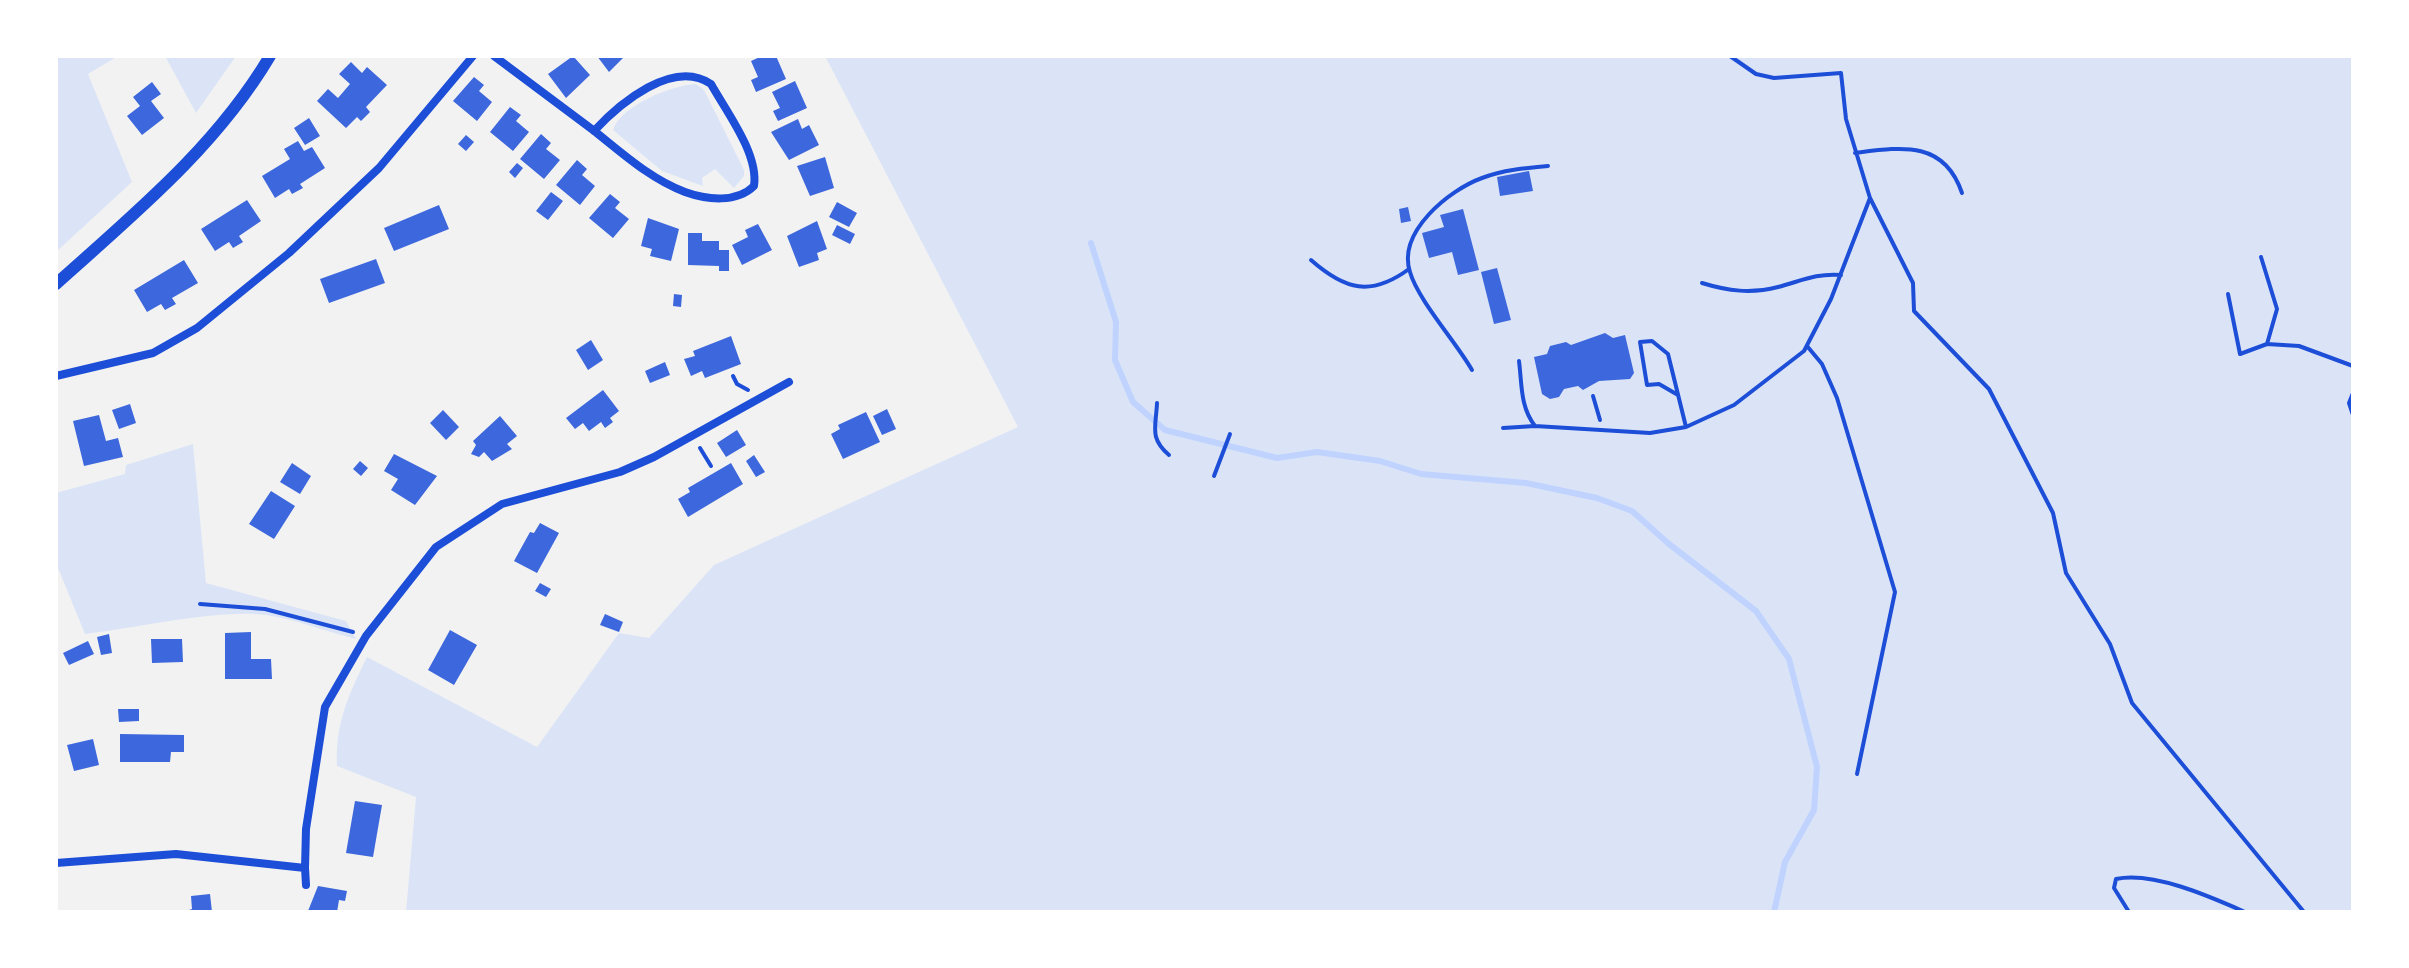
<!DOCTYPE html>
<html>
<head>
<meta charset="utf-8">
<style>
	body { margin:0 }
	#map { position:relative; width:2409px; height:968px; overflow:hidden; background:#f2f2f2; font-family:"Times New Roman",serif }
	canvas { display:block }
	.frame { position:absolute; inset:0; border:58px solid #fff; pointer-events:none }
</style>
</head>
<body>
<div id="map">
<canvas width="2409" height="968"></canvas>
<div class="frame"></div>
</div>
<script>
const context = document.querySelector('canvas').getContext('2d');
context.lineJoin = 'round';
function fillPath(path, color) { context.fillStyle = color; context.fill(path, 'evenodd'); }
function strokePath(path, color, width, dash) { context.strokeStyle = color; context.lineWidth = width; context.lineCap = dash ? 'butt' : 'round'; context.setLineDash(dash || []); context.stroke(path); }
fillPath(new Path2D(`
	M56,56H118L88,74L132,182L56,252Z
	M165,56H236L196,113Z
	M825,56H2353V912H406L416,797L337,766C335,723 349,694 367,657L537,747L619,633L649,638L714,565L1018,427Z
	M696,84L704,90L744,170V176L734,188L715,169L702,178L703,186L662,171L613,130C620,106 672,85 696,84Z
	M193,444L206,583L346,621L356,639C327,632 295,619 266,615C215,609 139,628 85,634L56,563V493L125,474L126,465Z`), '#dbe4f7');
strokePath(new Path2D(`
	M1091,243L1116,322L1115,360L1133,402L1165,430L1277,458L1317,452L1380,461L1421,474L1526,483L1597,498L1632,511L1669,544L1756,611L1789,659L1817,767L1814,810L1785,862L1774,912`), '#bfd3fe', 6);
fillPath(new Path2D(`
	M573,56L590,75L566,98L548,74Z
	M597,56H625L609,72Z
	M762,56H776L786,79L756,92L751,80L758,77L751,61Z
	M351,62L362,73L367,67L387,85L366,107L370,112L361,121L357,117L346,128L317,101L328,89L338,98L350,84L339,74Z
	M474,77L484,85L479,91L492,102L477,121L453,101Z
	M795,81L807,108L778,121L773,111L780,108L772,92Z
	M152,82L161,94L151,101L164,118L142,135L127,116L140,106L133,97Z
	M510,107L521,115L516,121L529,132L513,151L490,132Z
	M309,118L320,136L305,145L294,128Z
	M798,119L802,129L809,125L819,145L789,160L771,132Z
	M541,134L551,143L546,149L560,160L544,179L520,159Z
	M466,135L474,142L466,151L458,144Z
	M298,141L304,151L312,147L325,168L300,184L303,188L292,194L289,189L275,198L262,176L290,159L284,149Z
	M825,157L834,188L810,196L797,166Z
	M577,160L587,169L582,175L595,186L580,205L556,185Z
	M517,163L523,168L515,178L509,172Z
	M1529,171L1533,191L1500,196L1497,177Z
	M551,192L563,201L548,220L536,211Z
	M610,194L620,202L615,208L629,219L613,238L589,218Z
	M247,200L261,221L239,236L243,242L233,248L229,242L215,251L201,229Z
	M837,202L857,213L849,227L829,217Z
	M439,205L449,229L394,251L384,228Z
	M1408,207L1411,221L1401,223L1399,209Z
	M1463,209L1479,270L1458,275L1452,252L1429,258L1422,233L1444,227L1440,215Z
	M648,218L679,229L671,261L650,256L652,249L641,246Z
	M817,221L827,249L817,253L819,260L799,267L787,236Z
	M758,224L772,250L742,265L732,245L748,237L745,230Z
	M837,225L855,234L850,244L832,235Z
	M688,233H702V241H719V250H729V271H719V266L688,265Z
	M376,259L385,283L329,303L320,279Z
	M184,260L198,283L172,298L176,304L165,310L161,304L147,312L134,290Z
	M1497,268L1511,320L1494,324L1481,272Z
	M674,294L682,295L681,307L673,306Z
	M1605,333L1613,338L1625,335L1634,373L1630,379L1599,381L1583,390L1578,386L1564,389L1559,397L1550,399L1542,394L1534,357L1547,354L1550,346L1566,342L1571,345Z
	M731,336L741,364L705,378L702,371L691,376L684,359L695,356L693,351Z
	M591,340L603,360L588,370L576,350Z
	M665,362L670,375L650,383L645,371Z
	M603,390L619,411L610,418L613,422L605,428L601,422L589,431L583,423L575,429L566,418Z
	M130,404L136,423L119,429L112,410Z
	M887,409L896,429L882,435L873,416Z
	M443,410L459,427L446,440L430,423Z
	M866,412L880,442L843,459L831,434L840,429L838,425Z
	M99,415L106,441L118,438L123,457L84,466L73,421Z
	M500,416L517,436L507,444L512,449L492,461L484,452L479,457L471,454L476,445L473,441Z
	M737,430L746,445L726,457L717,443Z
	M394,454L437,476L415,505L391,490L398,479L384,471Z
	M754,455L765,472L756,477L746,461Z
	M360,461L368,468L361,476L353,469Z
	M292,463L311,476L300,494L280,482Z
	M731,463L743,484L688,517L678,499L690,492L688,488Z
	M271,491L295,506L274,539L249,524Z
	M540,523L559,533L537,573L514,561L530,532L534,533Z
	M540,583L551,589L546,597L535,591Z
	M605,614L623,622L619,632L600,625Z
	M450,630L477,645L454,685L428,670Z
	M251,632V659H271L272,679H225V633Z
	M109,634L112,653L101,655L97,637Z
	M151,639H182L183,662L152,663Z
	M88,641L94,654L69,665L63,653Z
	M118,709H139V721L119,722Z
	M120,734L184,735V752H171L170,762H120Z
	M93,739L99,765L74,771L67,745Z
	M355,801L382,805L373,857L346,853Z
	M318,886L347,891L345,901L339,900L337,912L308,911Z
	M210,894L212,912H183L192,909L191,896Z`), '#3d67dc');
strokePath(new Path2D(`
	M733,376L737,384L748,390
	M1593,396L1600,420
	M700,448L711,466
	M200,604L265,609L353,632`), '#1d4ed8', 4);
strokePath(new Path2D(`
	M1855,153C1902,147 1944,140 1962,193
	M1870,198L1913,283L1914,311L1989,389L2053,513L2066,573L2110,644L2132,703L2304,912
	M1311,260C1345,290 1371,297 1409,269
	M1702,283C1728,291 1751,294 1778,287C1801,281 1816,273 1841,275
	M2228,294L2240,354L2267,344L2277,309L2261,257
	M2267,344L2299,346L2353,366
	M1807,346L1822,364L1837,398L1895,592L1857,774
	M1519,361C1522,384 1520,407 1535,426
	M1472,370C1456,342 1418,300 1410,272C1397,232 1449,190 1482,178C1503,170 1525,168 1548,166
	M2353,393L2349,403L2353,415
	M1678,395L1659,384L1647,385L1640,342L1652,341L1668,354L1686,427
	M1157,403C1156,427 1149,438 1169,455
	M1503,428L1535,426L1650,433L1686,427L1734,405L1804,351L1831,299L1870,198L1846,119L1841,73L1774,78L1756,74L1730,56
	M1214,476L1230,434
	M2129,912L2114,888L2116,879C2153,871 2211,897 2245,912`), '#1d4ed8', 4);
strokePath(new Path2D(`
	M494,56C527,81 560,105 593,130C621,152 650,179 685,192C707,200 737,203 754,186C759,154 726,111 711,84C673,58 619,104 594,131
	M56,376L153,353L197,328L289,253L379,168L473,56
	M56,863L176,854L305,868L306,829L325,707L366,636L436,547L502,504L620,472L654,457L789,382
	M305,868L306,885`), '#1d4ed8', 8);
strokePath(new Path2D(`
	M56,284C134,214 216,147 270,56`), '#1d4ed8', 12);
</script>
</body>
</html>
